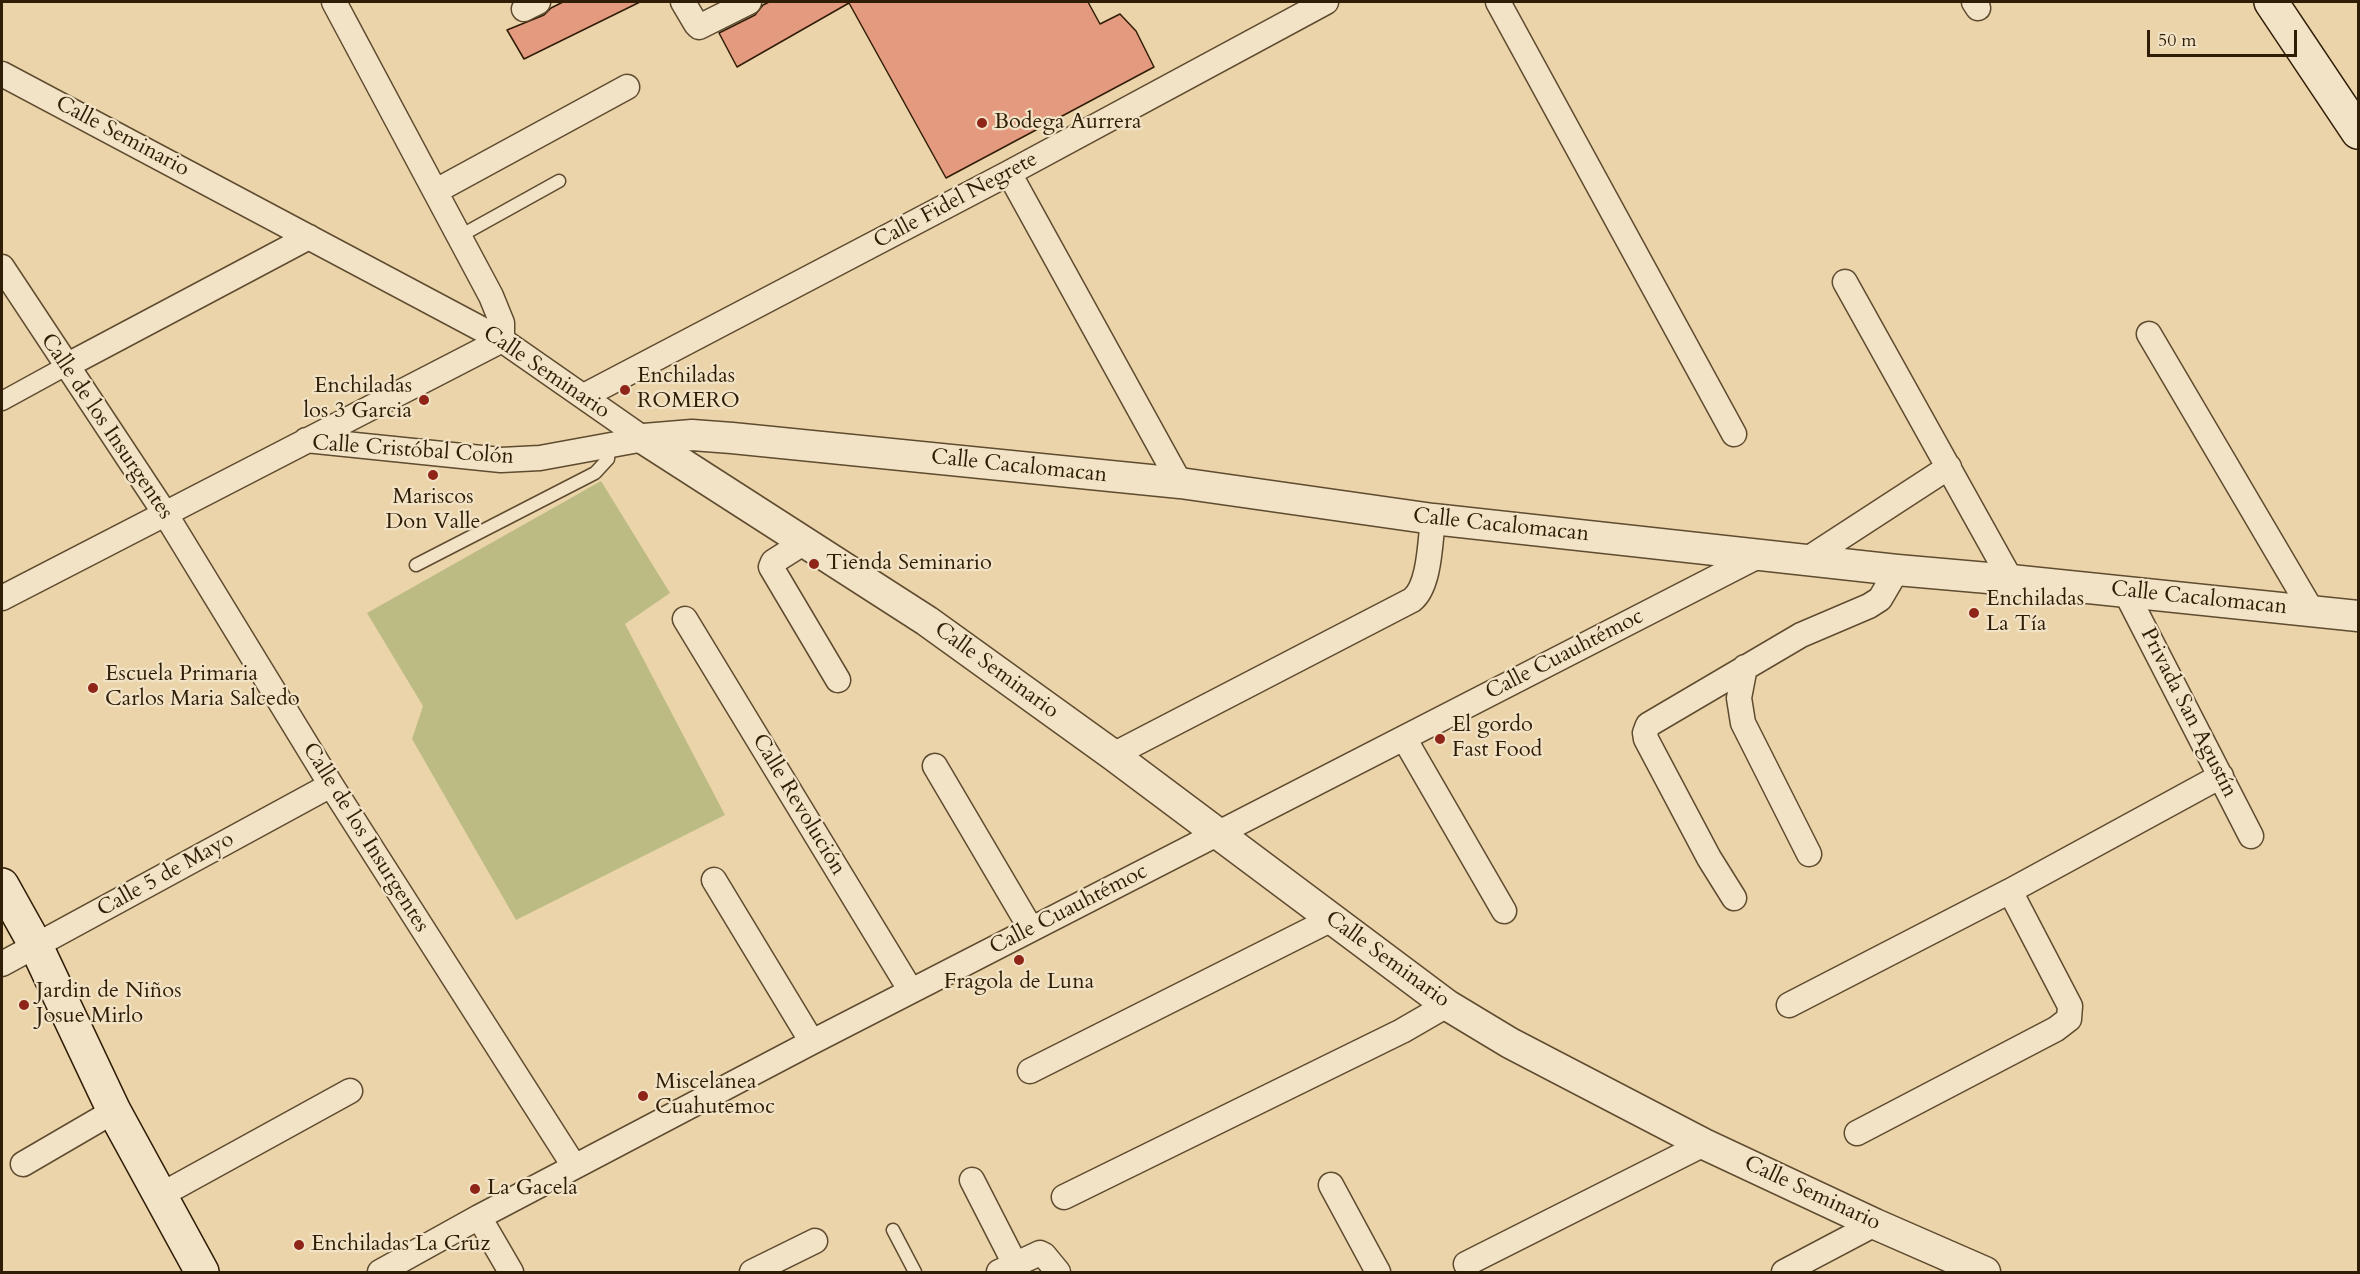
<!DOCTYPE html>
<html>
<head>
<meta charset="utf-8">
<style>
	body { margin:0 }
	#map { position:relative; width:2360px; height:1274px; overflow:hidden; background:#ebd4a9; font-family:Cardo,serif }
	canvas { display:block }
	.frame { position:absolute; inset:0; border:3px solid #301d06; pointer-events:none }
	.scale { position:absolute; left:2147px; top:30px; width:150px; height:27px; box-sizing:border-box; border:3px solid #301d06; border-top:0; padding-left:8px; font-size:18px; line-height:21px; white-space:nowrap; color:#301d06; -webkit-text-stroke:4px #f2e3c7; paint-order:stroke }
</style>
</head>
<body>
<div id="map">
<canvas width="2360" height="1274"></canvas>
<div class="frame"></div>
<div class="scale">50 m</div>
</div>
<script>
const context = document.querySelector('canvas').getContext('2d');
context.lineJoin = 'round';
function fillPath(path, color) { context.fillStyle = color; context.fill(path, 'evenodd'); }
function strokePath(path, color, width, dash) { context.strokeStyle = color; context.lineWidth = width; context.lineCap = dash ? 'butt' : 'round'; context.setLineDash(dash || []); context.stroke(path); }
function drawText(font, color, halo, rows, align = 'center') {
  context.font = font + ' Cardo,serif'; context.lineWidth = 4.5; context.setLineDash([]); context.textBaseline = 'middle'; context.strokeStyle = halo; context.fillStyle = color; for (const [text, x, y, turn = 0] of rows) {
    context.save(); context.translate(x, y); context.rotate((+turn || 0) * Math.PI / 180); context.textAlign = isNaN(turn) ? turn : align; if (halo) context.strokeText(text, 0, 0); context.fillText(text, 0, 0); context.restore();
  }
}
fillPath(new Path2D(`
	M601,481L670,593L625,624L725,815L516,920L412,739L423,706L367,613Z`), '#bdbb84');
const building = new Path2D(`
	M563,2H640L524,59L507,30L544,15L551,8Z
	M769,2H1088L1100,24L1120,14L1136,31L1154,67L946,178L849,3L737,67L719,33L755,15L763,5Z`);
fillPath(building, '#e49a7f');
strokePath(building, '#301d06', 1.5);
const service = new Path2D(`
	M460,236L559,181
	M416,565L595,473L608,459L609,446
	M893,1230L915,1272`);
const pedestrian = new Path2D(`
	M2,401L66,366`);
const minor = new Path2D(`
	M334,2L491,296L502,323V340
	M683,2L696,24L699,27L749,2
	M1498,2L1734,434
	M1974,2L1978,8
	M524,9L538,2
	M2,74L502,340L644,439
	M1009,173L1180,483
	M436,191L627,87
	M2,267L166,515L331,785L574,1166
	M1845,282L2011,580
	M2149,334L2312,611
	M66,366L309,237
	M584,396L1009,173L1326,2
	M306,440L501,460L540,458L644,439
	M803,543L773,562L771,567L838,680
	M1806,560L1949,467
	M2125,591L2251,836
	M2,598C169,513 335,425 502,340
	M685,619L911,991
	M1745,667L1739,698L1743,723L1809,854
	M1404,738L1504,911
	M1113,755L1412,600C1430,586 1430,541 1433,519
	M935,766L1031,929
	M714,880L812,1042
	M1734,898L1709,858L1646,739L1645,733L1648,725L1801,635L1869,606L1880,599L1897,570
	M2,964L331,785
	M1789,1005L2010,891L2221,776
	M1030,1071L1332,919
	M1857,1133L2056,1029L2069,1019L2070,1006L2010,891
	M23,1164L114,1111
	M972,1180L1015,1264
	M1331,1185L1378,1272
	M161,1195L350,1091
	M1064,1197L1402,1031L1447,1005
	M479,1217L511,1272
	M1466,1264L1704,1144
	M380,1272L479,1217L812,1042L1762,554
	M752,1272L815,1241
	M999,1272L1040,1253L1044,1255L1058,1272
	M1784,1272L1875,1224`);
const tertiary = new Path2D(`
	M644,439L692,435L732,438L1180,483L1433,519L1897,570L2011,580L2358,616
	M644,439L927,621L1113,755L1447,1005L1510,1043L1704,1144L1875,1224L1985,1272`);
const secondary = new Path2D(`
	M2271,2L2358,132
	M2,885L36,946L114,1111L202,1272`);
strokePath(service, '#5f4b2f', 15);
strokePath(pedestrian, '#5f4b2f', 21);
strokePath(minor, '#5f4b2f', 27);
strokePath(tertiary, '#5f4b2f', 33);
strokePath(secondary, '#301d06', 36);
strokePath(service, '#f2e3c7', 12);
strokePath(pedestrian, '#f2e3c7', 18);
strokePath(minor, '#f2e3c7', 24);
strokePath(tertiary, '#f2e3c7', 30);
strokePath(secondary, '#f2e3c7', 33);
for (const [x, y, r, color] of [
	[982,123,6,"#8f2418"],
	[625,390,6,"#8f2418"],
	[424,400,6,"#8f2418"],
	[433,475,6,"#8f2418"],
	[814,564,6,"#8f2418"],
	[1974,613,6,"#8f2418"],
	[93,688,6,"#8f2418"],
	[1440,739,6,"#8f2418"],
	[1019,960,6,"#8f2418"],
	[24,1005,6,"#8f2418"],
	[643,1096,6,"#8f2418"],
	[475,1189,6,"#8f2418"],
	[299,1245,6,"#8f2418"]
]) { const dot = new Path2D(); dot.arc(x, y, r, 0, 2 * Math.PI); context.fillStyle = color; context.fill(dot); strokePath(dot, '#f2e3c7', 2); }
drawText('22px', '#301d06', '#f2e3c7', [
	["Bodega Aurrera",994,123],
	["Enchiladas",637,377],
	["ROMERO",637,402],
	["Enchiladas",412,387,"right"],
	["los 3 Garcia",412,412,"right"],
	["Mariscos",433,498,"center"],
	["Don Valle",433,523,"center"],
	["Tienda Seminario",826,564],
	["Enchiladas",1986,600],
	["La Tía",1986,625],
	["Escuela Primaria",105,675],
	["Carlos Maria Salcedo",105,700],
	["El gordo",1452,726],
	["Fast Food",1452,751],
	["Fragola de Luna",1019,983,"center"],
	["Jardin de Niños",36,992],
	["Josue Mirlo",36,1017],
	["Miscelanea",655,1083],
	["Cuahutemoc",655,1108],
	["La Gacela",487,1189],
	["Enchiladas La Cruz",311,1245]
], 'left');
drawText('22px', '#301d06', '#f2e3c7', [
	["Calle Seminario",122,137,28],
	["Calle Fidel Negrete",956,201,-28],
	["Calle Seminario",546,373,34],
	["Calle de los Insurgentes",106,427,56],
	["Calle Cristóbal Colón",413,451,4],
	["Calle Cacalomacan",1019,467,6],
	["Calle Cacalomacan",1501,526,6],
	["Calle Cacalomacan",2199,599,6],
	["Calle Cuauhtémoc",1565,655,-27],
	["Calle Seminario",996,671,36],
	["Privada San Agustín",2188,713,63],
	["Calle Revolución",798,805,59],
	["Calle de los Insurgentes",365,838,58],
	["Calle 5 de Mayo",166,875,-29],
	["Calle Cuauhtémoc",1069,910,-27],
	["Calle Seminario",1387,960,36],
	["Calle Seminario",1812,1194,25]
]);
</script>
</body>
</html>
